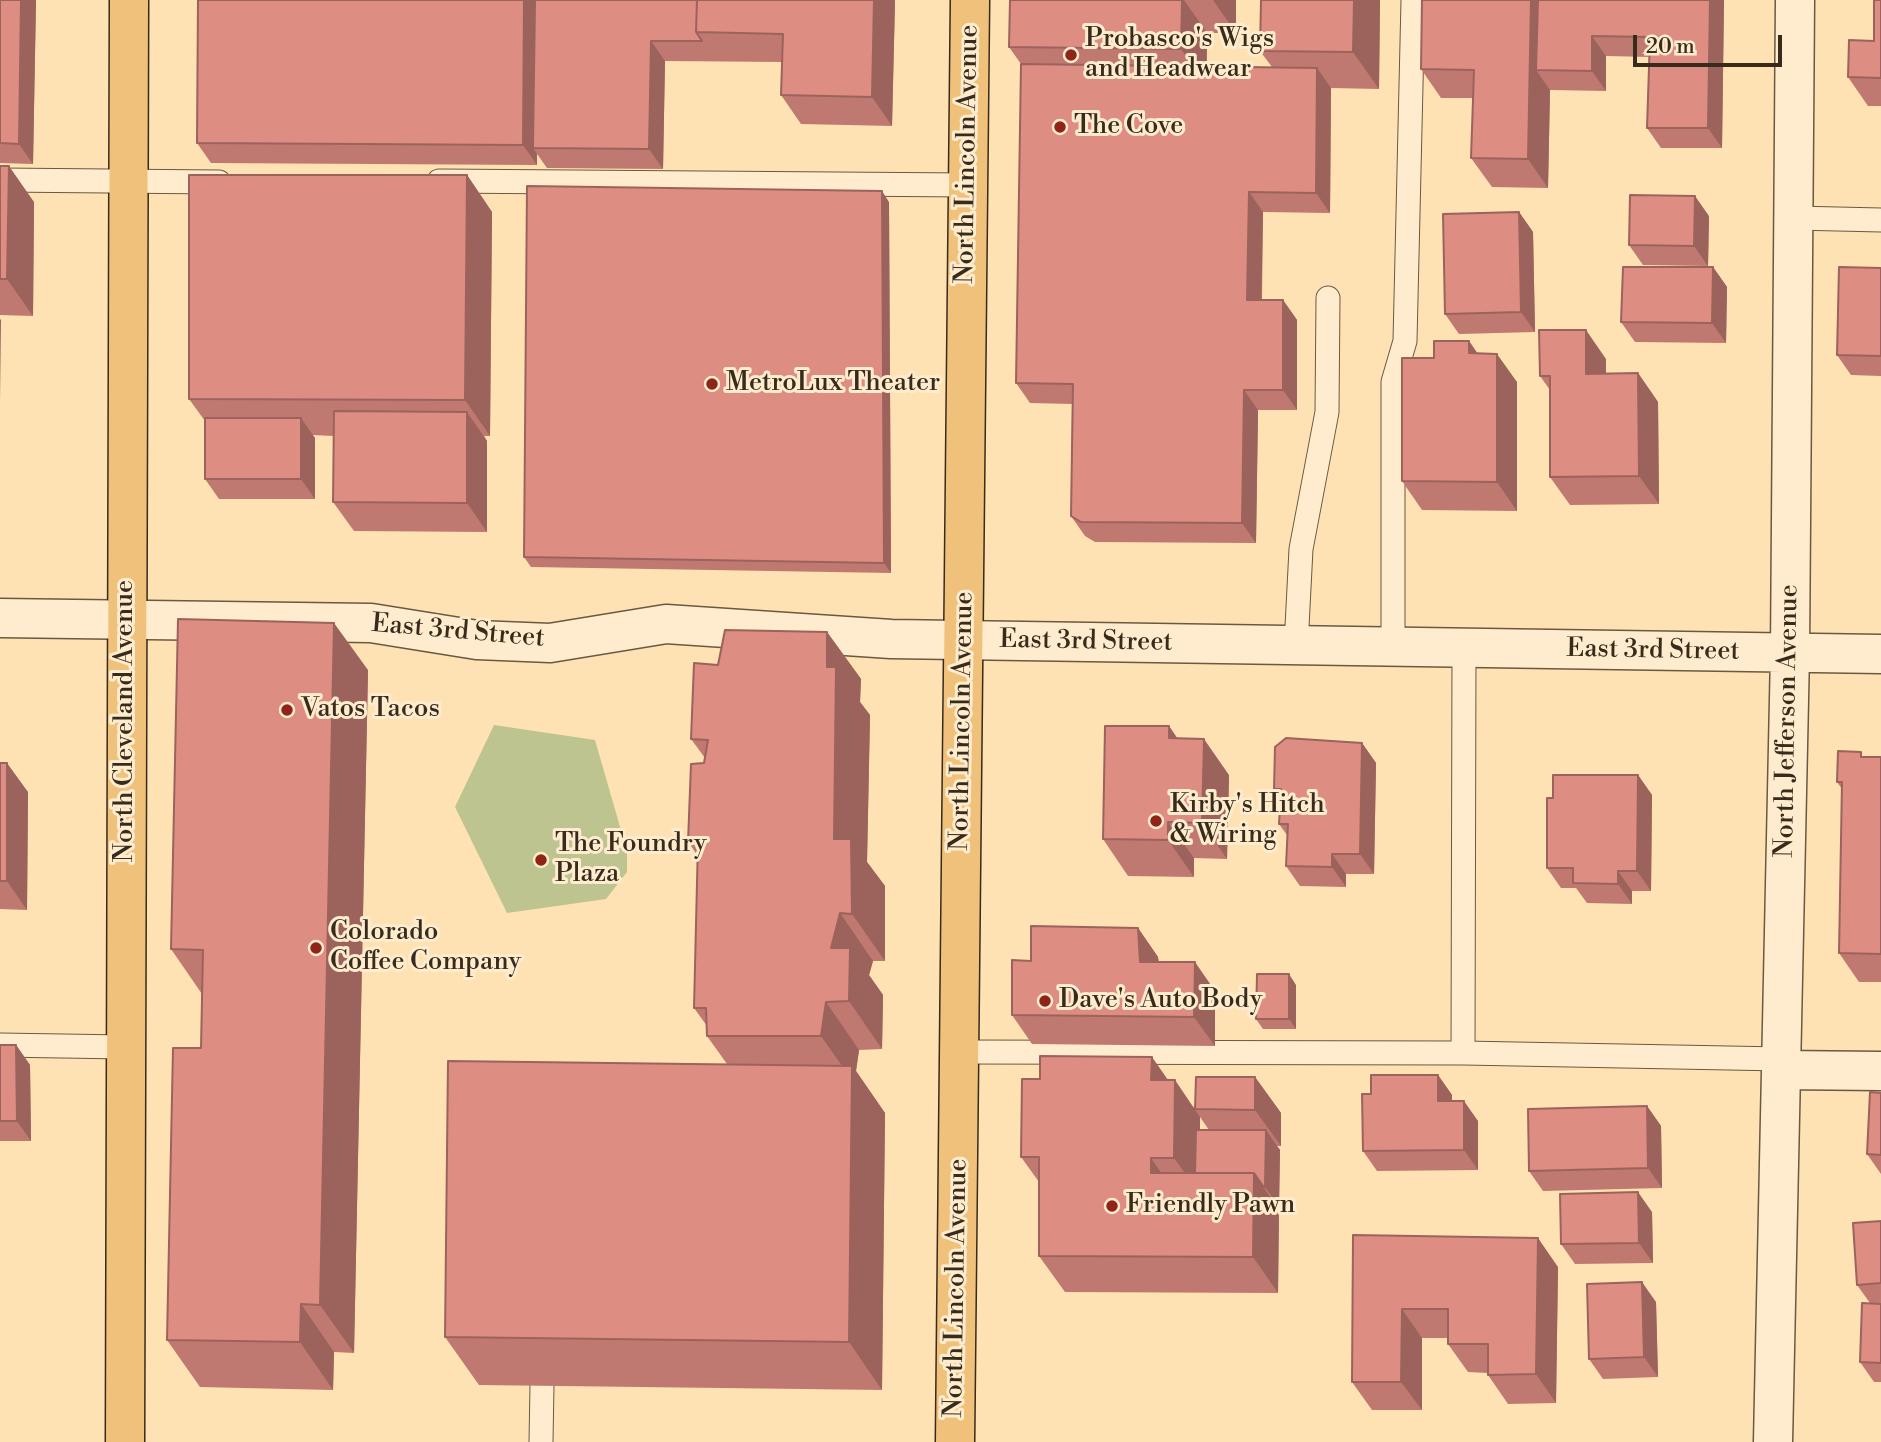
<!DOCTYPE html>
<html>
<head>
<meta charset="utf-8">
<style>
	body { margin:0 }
	#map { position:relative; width:1881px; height:1442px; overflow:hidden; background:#ffe2b3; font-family:"Libre Bodoni",serif }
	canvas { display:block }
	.scale { position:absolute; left:1633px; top:35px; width:149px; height:32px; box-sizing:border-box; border:4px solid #372b1b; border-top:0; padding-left:9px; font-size:21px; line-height:24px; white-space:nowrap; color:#372b1b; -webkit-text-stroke:5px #ffecce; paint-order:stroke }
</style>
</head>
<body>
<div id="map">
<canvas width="1881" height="1442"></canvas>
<div class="scale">20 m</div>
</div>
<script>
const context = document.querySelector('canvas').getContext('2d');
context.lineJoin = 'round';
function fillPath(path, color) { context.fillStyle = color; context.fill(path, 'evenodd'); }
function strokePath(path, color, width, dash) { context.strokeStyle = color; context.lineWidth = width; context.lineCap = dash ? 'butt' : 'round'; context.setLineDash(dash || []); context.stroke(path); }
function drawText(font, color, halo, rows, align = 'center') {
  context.font = font + ' "Libre Bodoni",serif'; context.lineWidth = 6; context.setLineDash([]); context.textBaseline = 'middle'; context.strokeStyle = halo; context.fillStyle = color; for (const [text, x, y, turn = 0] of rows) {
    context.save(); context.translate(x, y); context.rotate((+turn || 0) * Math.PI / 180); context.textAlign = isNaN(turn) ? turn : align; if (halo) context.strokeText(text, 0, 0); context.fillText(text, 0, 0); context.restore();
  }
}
fillPath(new Path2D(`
	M494,725L595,740L627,851V872L606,899L507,913L455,807Z`), '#bdc48f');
const service = new Path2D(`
	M0,180L219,182
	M439,181L968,185
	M1794,218L1881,220
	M1296,646L1301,549L1327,412L1328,298
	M1393,647V382L1405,341L1413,0
	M0,1045L125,1047
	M959,1052L1463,1053L1782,1059
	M1463,1053L1464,648
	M541,1442L542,1386`);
const minor = new Path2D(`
	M0,618L371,623L477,640L550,643L666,624L891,639L1881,654
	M1781,1070L1881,1071
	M1773,1442L1790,653L1795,0`);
const trunk = new Path2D(`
	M125,1442L129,0
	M955,1442L970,0`);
strokePath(service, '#695941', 25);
strokePath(minor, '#695941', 41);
strokePath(trunk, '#372b1b', 41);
strokePath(service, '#ffecce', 23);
strokePath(minor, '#ffecce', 38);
strokePath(trunk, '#f0c17a', 38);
fillPath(new Path2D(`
	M0,0H36L33,164L0,163Z
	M198,0H895L892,126L801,124L781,95L782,62L665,61L663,169L547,168L537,154V165L211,163L197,143Z
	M1010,0H1236V33H1207V66L1272,67L1260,51L1261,0H1380L1379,89L1331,88L1330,213L1263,212L1262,300H1283L1297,320V410H1258L1256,543L1095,542L1085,536L1071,516L1072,404L1030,403L1016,383L1021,64L1009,47Z
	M1422,0H1724L1722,148H1661L1647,128L1650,57L1606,56V91L1550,90L1548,188L1492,187L1471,158L1473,98H1441L1421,69Z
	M1881,0V106H1868L1848,77L1874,41Z
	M0,166L34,202L33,316L0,315Z
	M467,175L492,212L490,436H484L487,441V532L354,531L333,502L334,436L312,435L315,438V499H219L205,479V421L189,399Z
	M889,202L891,573L531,567L524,557Z
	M1519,212L1533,232L1535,332L1459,334L1445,314Z
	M1709,216L1708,266L1643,265L1629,245Z
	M1713,267L1727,287L1726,343L1635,342L1621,322Z
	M1881,268V376L1851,375L1837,355Z
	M1469,341L1477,353L1517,382V511L1422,510L1402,481L1434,358Z
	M1606,359V374L1638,373L1658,402L1659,504L1570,505L1550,477V390L1540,376Z
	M827,632L861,679L860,702L870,715L867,862L885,886V961H873L869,975L883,995L882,1049L859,1050L856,1071L885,1113L882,1390L479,1385L445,1337L727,1064L707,1036V1026L694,1008L698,856L688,842L705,758L691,739L718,665Z
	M368,670L354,1353L334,1352L333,1390L200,1387L167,1340L201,1048L202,994L171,949Z
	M1169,726L1177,738L1229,775L1227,859L1194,858V877L1128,876L1103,839Z
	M1362,743L1376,763L1374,874H1346V887L1300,886L1286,866L1287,835L1279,824L1280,798L1274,789Z
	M1865,757H1881V982H1859L1839,953L1842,789L1837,782Z
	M0,763L28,792L27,910L0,909Z
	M1638,775L1652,795L1651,891H1632V904L1587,903L1576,888H1561L1547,868L1553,798Z
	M1138,928L1158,957L1159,962L1215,991V1046L1032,1044L1012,1015L1031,961Z
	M1296,985V1029H1263L1256,1019Z
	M0,1045H16L30,1065L31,1141H0Z
	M1438,1075L1452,1095V1101L1478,1121V1170L1377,1171L1363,1151L1371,1094Z
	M1255,1077L1281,1113V1146H1277L1280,1150L1279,1207L1277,1206L1279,1210L1278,1293L1065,1292L1039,1256V1182L1021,1157L1168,1080L1195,1109ZM1200,1117L1209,1130H1200Z
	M1647,1106L1661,1126L1662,1188L1543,1191L1529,1171Z
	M1867,1154L1881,1155V1174Z
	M1652,1212L1653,1263L1575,1264L1561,1244Z
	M1881,1221V1382H1874L1860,1362L1870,1303L1857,1285Z
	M1353,1235L1558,1267L1556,1403L1508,1404L1488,1375V1373L1468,1372L1448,1344V1338H1422V1410H1372L1352,1382Z
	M1656,1302L1658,1377L1603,1379L1589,1359Z`), '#bf7971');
fillPath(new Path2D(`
	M21,0H36L33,164L19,144Z
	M524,0H538L533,148L537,154V165L523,145Z
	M874,0H895L892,126L872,97Z
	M1182,0H1184L1207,33L1206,85L1181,49Z
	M1213,0H1236V33Z
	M1354,0H1380L1379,89L1353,52Z
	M1531,0H1552L1536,70L1550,90L1548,188L1528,159Z
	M1710,0H1724L1722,148L1708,128Z
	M1592,36L1606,56V91L1592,71Z
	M651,41L665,61L663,169L649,149Z
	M1317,68L1331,88L1330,213L1316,193Z
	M9,166L34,202L33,316L7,279Z
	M467,175L492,212L490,436L465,400Z
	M882,191L889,202L891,573L884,563Z
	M1249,192L1263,212L1261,320L1247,300Z
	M1695,196L1709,216L1708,266L1694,246Z
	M1519,212L1533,232L1535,332L1521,312Z
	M1713,267L1727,287L1726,343L1712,323Z
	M1283,300L1297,320V410L1283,390Z
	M0,319L1,320L0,401Z
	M1586,330L1606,359V403L1586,374Z
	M1469,341L1489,370L1469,353Z
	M1497,354L1517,382V511L1497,482Z
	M1638,373L1658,402L1659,504L1639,476Z
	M1244,390L1258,410L1256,543L1242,523Z
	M467,412L487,441V532L467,503Z
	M301,418L315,438V499L301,479Z
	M334,623L368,670L354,1353L320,1305Z
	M827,632L861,679L860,702L870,715L867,862L885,886V961L852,914L834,839L827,667Z
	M1169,726L1194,763L1169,738Z
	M1204,739L1229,775L1227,859L1202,823Z
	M1362,743L1376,763L1374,874L1360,854Z
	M7,763L28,792L27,910L7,881Z
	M1638,775L1652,795L1651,891L1637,871Z
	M1168,822L1194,858V877L1168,840Z
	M1332,854L1346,874V887L1332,867Z
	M1618,871L1632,891V904L1618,884Z
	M840,913L873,961L869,975L883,995L882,1049L849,1001L831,948Z
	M1138,928L1158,957L1160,991L1140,962Z
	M1195,962L1215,991V1046L1194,1017Z
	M1289,974L1296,985V1029L1289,1019Z
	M826,1002L859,1050L856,1071L885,1113L882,1390L849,1342L852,1080L821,1036Z
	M16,1045L30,1065L31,1141L17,1121Z
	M1152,1057L1175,1090V1080L1200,1117V1194L1174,1158L1151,1080Z
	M1438,1075L1452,1095V1121L1438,1101Z
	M1255,1077L1281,1113V1146L1255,1110Z
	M1464,1101L1478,1121V1170L1464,1150Z
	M1647,1106L1661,1126L1662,1188L1648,1168Z
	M1266,1130L1280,1150L1279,1207L1265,1187Z
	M1151,1158L1176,1194L1151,1173Z
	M1254,1173L1279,1210L1278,1293L1253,1257Z
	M1638,1192L1652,1212L1653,1263L1639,1243Z
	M1538,1238L1558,1267L1556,1403L1536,1374Z
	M1642,1282L1656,1302L1658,1377L1644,1357Z
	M301,1304L334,1352L333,1390L300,1342Z
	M1402,1309L1422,1338V1410L1401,1382Z`), '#9b635c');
const building = new Path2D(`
	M0,0H21L19,144L0,143Z
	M198,0H524L523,145L197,143Z
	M535,0H697L696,32L702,41H651L649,149L533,148Z
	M697,0H874L872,97L781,95L783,34L696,32Z
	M1010,0H1182L1181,49L1009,47Z
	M1261,0H1354L1353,52L1260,51Z
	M1422,0H1531L1528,159L1471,158L1474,70L1421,69Z
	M1538,0H1710L1708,128H1647L1650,37L1592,36V71L1536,70Z
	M1874,0H1881V78L1848,77L1849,40L1874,41Z
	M1021,64L1317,68L1316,193L1249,192L1247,300H1283V390H1244L1242,523L1081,522L1071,516L1073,384L1016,383Z
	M0,166H9L7,279H0Z
	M189,175H467L465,400L189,399Z
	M527,186L882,191L884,563L524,557Z
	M1630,195L1695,196L1694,246L1629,245Z
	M1519,212L1521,312L1445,314L1443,214Z
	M1623,267H1713L1712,323L1621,322Z
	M1839,267L1881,268V356L1837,355Z
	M1539,330H1586V374L1638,373L1639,476L1550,477V376H1540Z
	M1434,341H1469V353L1497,354V482L1402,481V358H1434Z
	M334,411L467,412V503L333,502Z
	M205,418H301V479H205Z
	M178,619L334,623L320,1305L301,1304L300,1342L167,1340L173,1048H201L203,950L171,949Z
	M725,630L827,632V667H836L834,839H851L852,914L840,913L831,948H850L849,1001L826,1002L821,1036H707L706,1008H694L698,841L688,842L691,764L704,763L708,740L691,739L694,663L718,665Z
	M1105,726H1169V738L1204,739L1202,823L1168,822V840L1103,839Z
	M1286,738L1362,743L1360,854H1332V867L1286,866L1288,824H1279L1281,789H1274L1275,747Z
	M1838,751L1861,752V757H1881V954L1839,953L1842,782H1837Z
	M0,763H7V881H0Z
	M1553,775H1638L1637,871H1618V884L1573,883V868H1547V798H1553Z
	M1031,926L1138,928L1140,962H1195L1194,1017L1012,1015V960L1031,961Z
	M1257,974H1289V1019H1256Z
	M0,1045H16L17,1121H0Z
	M1040,1056L1152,1057L1151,1080H1175L1174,1158H1151V1173H1254L1253,1257L1039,1256V1157H1021L1022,1079H1040Z
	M448,1061L852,1066L849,1342L445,1337Z
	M1371,1075H1438V1101H1464V1150L1363,1151L1362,1094H1371Z
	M1196,1077H1255V1110L1195,1109Z
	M1870,1092L1881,1093V1155L1867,1154Z
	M1647,1106L1648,1168L1529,1171L1528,1109Z
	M1196,1130H1266L1265,1187L1263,1186L1254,1173H1195Z
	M1638,1192L1639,1243L1561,1244L1560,1194Z
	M1881,1221V1283L1857,1285L1853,1223Z
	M1353,1235L1538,1238L1536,1374L1488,1375V1344H1448V1309H1402L1401,1382H1352Z
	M1642,1282L1644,1357L1589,1359L1587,1284Z
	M1862,1303L1881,1304V1363L1860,1362Z`);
fillPath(building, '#de8d83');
strokePath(building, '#9b635c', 2);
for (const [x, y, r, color] of [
	[1071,55,7,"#8f2418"],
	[1060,127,7,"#8f2418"],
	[712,384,7,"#8f2418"],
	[287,710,7,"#8f2418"],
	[1156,821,7,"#8f2418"],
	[541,860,7,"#8f2418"],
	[316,948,7,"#8f2418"],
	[1045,1001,7,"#8f2418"],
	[1112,1206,7,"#8f2418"]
]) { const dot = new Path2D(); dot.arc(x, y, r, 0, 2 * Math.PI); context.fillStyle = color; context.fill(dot); strokePath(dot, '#ffecce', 2.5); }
drawText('26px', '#372b1b', '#ffecce', [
	["Probasco's Wigs",1085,40],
	["and Headwear",1085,70],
	["The Cove",1074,127],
	["MetroLux Theater",726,384],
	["Vatos Tacos",301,710],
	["Kirby's Hitch",1170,806],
	["& Wiring",1170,836],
	["The Foundry",555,845],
	["Plaza",555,875],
	["Colorado",330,933],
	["Coffee Company",330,963],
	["Dave's Auto Body",1059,1001],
	["Friendly Pawn",1126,1206]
], 'left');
drawText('26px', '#372b1b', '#ffecce', [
	["North Lincoln Avenue",968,154,-89],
	["East 3rd Street",458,632,5],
	["East 3rd Street",1086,642,1],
	["East 3rd Street",1653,651,1],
	["North Cleveland Avenue",126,721,-90],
	["North Lincoln Avenue",963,721,-89],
	["North Jefferson Avenue",1788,721,-89],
	["North Lincoln Avenue",957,1288,-89]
]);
</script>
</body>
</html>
